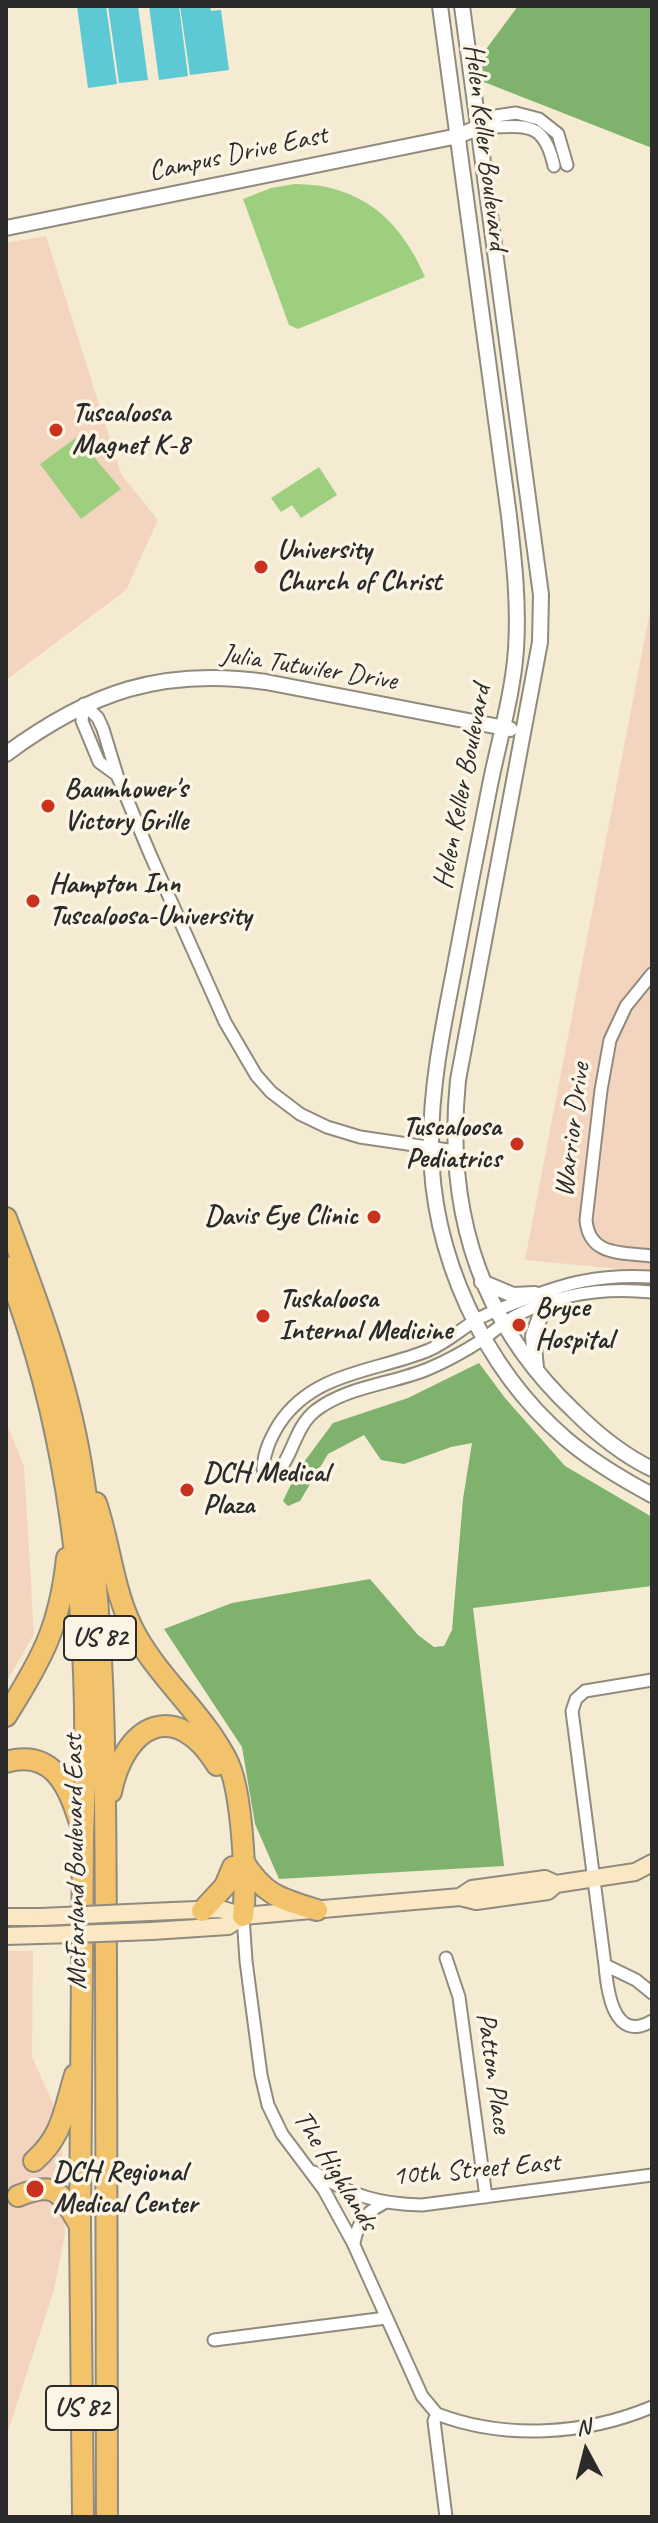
<!DOCTYPE html>
<html>
<head>
<meta charset="utf-8">
<style>
	body { margin:0 }
	#map { position:relative; width:658px; height:2523px; overflow:hidden; background:#f5ebd2; font-family:Caveat,sans-serif }
	canvas { display:block }
	.frame { position:absolute; inset:0; border:8px solid #2b2b2b; pointer-events:none }
	.north { position:absolute; left:546px; top:2411px; width:80px; height:80px; -webkit-text-stroke:6px #fcf5e5; paint-order:stroke; rotate:353deg; font-size:22px; font-weight:700; line-height:32px; text-align:center; color:#2b2b2b }
	.north::after { content:''; display:block; margin:auto; width:28px; height:36px; background:#2b2b2b; clip-path:polygon(50% 0,100% 100%,50% 72%,0 100%) }
</style>
</head>
<body>
<div id="map">
<canvas width="658" height="2523"></canvas>
<div class="frame"></div>
<div class="north">N</div>
</div>
<script>
const context = document.querySelector('canvas').getContext('2d');
context.lineJoin = 'round';
function fillPath(path, color) { context.fillStyle = color; context.fill(path, 'evenodd'); }
function strokePath(path, color, width, dash) { context.strokeStyle = color; context.lineWidth = width; context.lineCap = dash ? 'butt' : 'round'; context.setLineDash(dash || []); context.stroke(path); }
function drawText(font, color, halo, rows, align = 'center') {
  context.font = font + ' Caveat,sans-serif'; context.lineWidth = 7; context.setLineDash([]); context.textBaseline = 'middle'; context.strokeStyle = halo; context.fillStyle = color; for (const [text, x, y, turn = 0] of rows) {
    context.save(); context.translate(x, y); context.rotate((+turn || 0) * Math.PI / 180); context.textAlign = isNaN(turn) ? turn : align; if (halo) context.strokeText(text, 0, 0); context.fillText(text, 0, 0); context.restore();
  }
}
fillPath(new Path2D(`
	M46,236L121,474L158,520L126,590L6,680V243Z
	M652,601V1272L525,1260Z
	M6,1423L24,1466L34,1634L6,1683Z
	M6,1951H33L32,2057L54,2106L62,2143L65,2234L54,2290L6,2437Z`), '#f3d4be');
fillPath(new Path2D(`
	M295,184C360,184 400,219 425,277L298,329L289,325L243,199L271,188Z
	M77,437L121,489L81,519L40,464Z
	M319,467L337,495L301,518L292,505L281,512L271,498Z`), '#9ecf7e');
fillPath(new Path2D(`
	M518,6H652V148L484,82L481,56Z
	M479,1363L505,1398L565,1466L652,1517V1586L473,1608L504,1866L279,1879L255,1824L242,1747L164,1629L232,1603L370,1579L418,1635L434,1647L444,1646L452,1630L463,1499L472,1443L451,1447L404,1464L381,1460L364,1435L328,1454L300,1501L288,1506L283,1501L298,1470L333,1423L408,1398Z`), '#7eb26d');
fillPath(new Path2D(`
	M77,6H106L117,84L88,88Z
	M108,6H138L148,80L119,83Z
	M149,6H179L188,76L159,80Z
	M180,6H210L211,11L221,10L229,70L190,75Z`), '#5dc9d5');
const minor = new Path2D(`
	M479,127L496,116L516,113L539,119L558,134L567,165
	M479,127C522,128 543,116 554,166
	M84,704L98,718L103,729L117,775L150,854L225,1022L256,1075L271,1092L300,1114L327,1127L360,1137L455,1151
	M84,704L82,721L99,762L117,775
	M652,974L626,1006L610,1040L601,1090L586,1220C589,1257 623,1252 652,1256
	M652,1277C599,1274 564,1283 515,1303C502,1308 488,1313 476,1320C460,1330 447,1342 429,1350C376,1372 314,1371 279,1424C270,1439 264,1452 263,1469L273,1476C293,1460 293,1429 315,1411C347,1386 392,1384 428,1369C447,1361 465,1351 482,1340C493,1332 504,1322 517,1315C560,1293 604,1287 652,1292
	M243,1916L246,1961L261,2075L268,2105L282,2134L324,2190L353,2243L422,2396L437,2414L434,2421L446,2517
	M446,1958L459,1997L486,2197
	M605,1965L572,1711L576,1699L585,1691L652,1680
	M652,1993L636,1980L605,1965C607,1989 613,2044 652,2021
	M314,2172C352,2196 378,2204 422,2205L652,2175
	M354,2243C358,2222 365,2213 384,2203
	M214,2340L386,2318
	M437,2414C505,2440 585,2435 652,2407`);
const tertiary = new Path2D(`
	M440,6L509,516C514,560 519,604 516,649C513,694 499,740 490,785C477,849 465,912 453,976C442,1032 431,1087 431,1144C431,1253 483,1368 566,1439C592,1461 622,1479 652,1495
	M462,6L541,595L540,642L458,1080C445,1209 479,1322 574,1411C596,1433 623,1455 652,1469
	M6,228L458,136L479,127
	M6,754C90,692 162,667 266,682L510,729
	M482,1282L513,1295L535,1294
	M536,1368L533,1336L545,1303`);
const secondary = new Path2D(`
	M460,1897L472,1889L545,1879L556,1884L635,1872L652,1863
	M149,1912L220,1909L243,1916L460,1897L476,1901L548,1891L556,1884
	M6,1917H41
	M152,1931L228,1926L243,1916
	M6,1936L74,1934`);
const motorway = new Path2D(`
	M6,1218C36,1297 67,1379 81,1464C108,1628 105,1797 106,1963C106,2148 107,2332 107,2517
	M6,1267C77,1446 92,1645 83,1836L80,2226L83,2517
	M96,1503C111,1547 113,1595 137,1637C157,1672 187,1700 211,1734C217,1743 225,1755 229,1765C242,1795 247,1883 243,1916
	M6,1716C42,1659 60,1626 67,1558
	M6,1762C51,1749 68,1784 79,1820
	M111,1792C125,1724 176,1698 217,1765
	M243,1861C264,1895 280,1899 317,1910
	M202,1911L225,1886L233,1867
	M34,2161C63,2136 64,2110 75,2075
	M18,2196C56,2181 60,2191 79,2224`);
strokePath(minor, '#908b7e', 15);
strokePath(tertiary, '#908b7e', 18);
strokePath(secondary, '#908b7e', 20);
strokePath(motorway, '#908b7e', 24);
strokePath(minor, '#fff', 11);
strokePath(tertiary, '#fff', 14);
strokePath(secondary, '#fae7c3', 16);
strokePath(motorway, '#f2c36a', 20);
const secondaryBridge = new Path2D(`
	M41,1917L149,1912
	M74,1934L152,1931`);
strokePath(secondaryBridge, '#908b7e', 20, []);
strokePath(secondaryBridge, '#fae7c3', 16);
for (const [x, y, r, color] of [
	[56,430,8,"#c8321e"],
	[261,567,8,"#c8321e"],
	[48,806,8,"#c8321e"],
	[33,901,8,"#c8321e"],
	[517,1144,8,"#c8321e"],
	[374,1217,8,"#c8321e"],
	[263,1316,8,"#c8321e"],
	[519,1325,8,"#c8321e"],
	[187,1490,8,"#c8321e"],
	[35,2189,10,"#c8321e"]
]) { const dot = new Path2D(); dot.arc(x, y, r, 0, 2 * Math.PI); context.fillStyle = color; context.fill(dot); strokePath(dot, '#fcf5e5', 3); }
for (const [x, y, w] of [
	[100,1638,72],
	[82,2408,72]
]) { const box = new Path2D(); box.roundRect(x - w / 2, y - 22, w, 44, 6); context.fillStyle = '#fcf5e5'; context.fill(box); strokePath(box, '#2b2b2b', 2); }
drawText('bold 26px', '#2b2b2b', null, [
	["US 82",100,1638],
	["US 82",82,2408]
]);
drawText('28px', '#2b2b2b', '#fcf5e5', [
	["Helen Keller Boulevard",485,147,83],
	["Campus Drive East",238,154,-12],
	["Julia Tutwiler Drive",309,668,9],
	["Helen Keller Boulevard",463,787,-79],
	["Warrior Drive",573,1130,-83],
	["McFarland Boulevard East",76,1862,-91],
	["Patton Place",493,2073,82],
	["10th Street East",476,2170,-5],
	["The Highlands",335,2171,58]
]);
drawText('bold 28px', '#2b2b2b', '#fcf5e5', [
	["Tuscaloosa",72,414],
	["Magnet K-8",72,446],
	["University",277,551],
	["Church of Christ",277,583],
	["Baumhower's",64,790],
	["Victory Grille",64,822],
	["Hampton Inn",49,885],
	["Tuscaloosa-University",49,917],
	["Tuscaloosa",501,1128,"right"],
	["Pediatrics",501,1160,"right"],
	["Davis Eye Clinic",358,1217,"right"],
	["Tuskaloosa",279,1300],
	["Internal Medicine",279,1332],
	["Bryce",535,1309],
	["Hospital",535,1341],
	["DCH Medical",203,1474],
	["Plaza",203,1506],
	["DCH Regional",53,2173],
	["Medical Center",53,2205]
], 'left');
</script>
</body>
</html>
